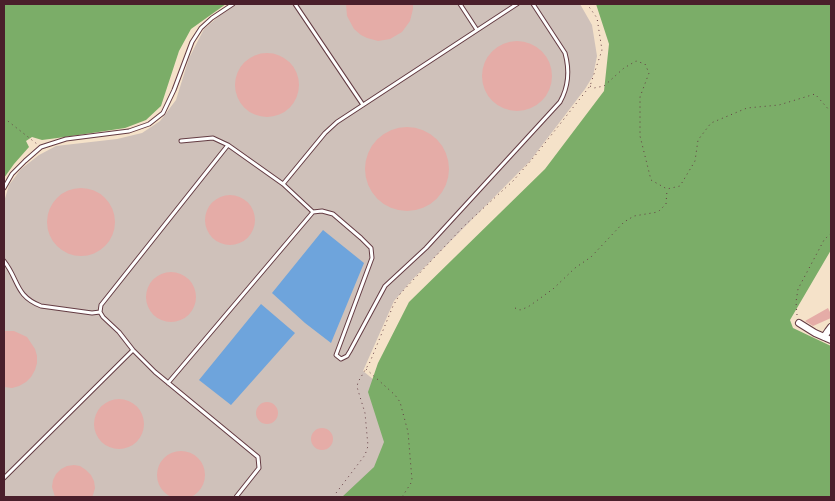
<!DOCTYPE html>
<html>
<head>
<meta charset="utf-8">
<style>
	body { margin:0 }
	#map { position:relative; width:835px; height:501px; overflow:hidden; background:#f5e2c9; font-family:Pangolin,sans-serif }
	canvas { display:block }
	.frame { position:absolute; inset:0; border:5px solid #4a1f2b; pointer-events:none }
</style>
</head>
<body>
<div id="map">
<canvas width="835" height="501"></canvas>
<div class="frame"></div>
</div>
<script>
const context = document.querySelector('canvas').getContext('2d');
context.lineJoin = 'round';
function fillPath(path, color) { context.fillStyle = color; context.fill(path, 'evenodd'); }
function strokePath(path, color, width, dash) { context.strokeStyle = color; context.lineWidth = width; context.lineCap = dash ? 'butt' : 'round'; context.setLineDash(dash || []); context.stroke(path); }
fillPath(new Path2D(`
	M237,4H580L592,25L597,56L593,76L585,89L530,161L412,280L394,301L363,371L395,397L400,497H4V202L9,185L21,169L39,155L56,146L117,139L142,133L160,121L176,100L189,58L204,29L219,16Z`), '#cfc1ba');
fillPath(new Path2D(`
	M4,4H226L191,29L179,51L161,106L146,120L125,128L65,137L42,140L32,137L26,141L29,147L14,164L4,178Z
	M596,4H831V250L790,320L793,328L831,346V497H342L374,467L384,442L368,392L378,363L409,302L545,169L604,91L609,44Z`), '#7bad68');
fillPath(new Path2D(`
	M323,230L364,263L331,343L305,323L272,293Z
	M261,304L295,333L231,405L199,380Z`), '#6ea4dc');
fillPath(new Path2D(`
	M346,4H413V9L410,21L402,32L390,39L378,41L367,38L361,35L354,29L347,16Z
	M482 76a35 35 0 1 1 70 0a35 35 0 1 1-70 0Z
	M235 85a32 32 0 1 1 64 0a32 32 0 1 1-64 0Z
	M365 169a42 42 0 1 1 84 0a42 42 0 1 1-84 0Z
	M47 222a34 34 0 1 1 68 0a34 34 0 1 1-68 0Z
	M205 220a25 25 0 1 1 50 0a25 25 0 1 1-50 0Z
	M146 297a25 25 0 1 1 50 0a25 25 0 1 1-50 0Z
	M828,308L831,314V318L813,326L805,321Z
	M4,331H14L27,337L35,349L37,356V363L35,370L31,377L26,382L19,386L12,388L4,387Z
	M94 424a25 25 0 1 1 50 0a25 25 0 1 1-50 0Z
	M256 413a11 11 0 1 1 22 0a11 11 0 1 1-22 0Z
	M311 439a11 11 0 1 1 22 0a11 11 0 1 1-22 0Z
	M157 475a24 24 0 1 1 48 0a24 24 0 1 1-48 0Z
	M74,465L80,466L86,470L91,475L94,481L95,488L93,495L92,497H55L52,487L53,480L56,474L61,469L67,466Z`), '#e5aca7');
const service = new Path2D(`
	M295,4L363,105
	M460,4L477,30
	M181,141L213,138L228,145L283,184L313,212L322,211L333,214L361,238L371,248L372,258L336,355L341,359L347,356L350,351L385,286L426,248L560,102C569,86 570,71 565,53L533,4
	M228,145L101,305L100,312L103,317L119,332L133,350L155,372L258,457L259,468L236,497
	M283,184L325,133L337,122L517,4
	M4,188L12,174L25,161L41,147L66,139L129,131L149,124L163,113L174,90L192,42L201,28L212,18L233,4
	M4,261C19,280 15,296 41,306L92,313L100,312
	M168,383L313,212
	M4,478L133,350`);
const minor = new Path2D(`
	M799,323L815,333L831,340
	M824,337L828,331L831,327`);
strokePath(service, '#643c43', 5);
strokePath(minor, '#643c43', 8);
strokePath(new Path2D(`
	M590,86L594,88L604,86L624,68L636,61L645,64L649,73L640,97V136L651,180L667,189L680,186L695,161L698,140L711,123L747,108L779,105L815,94L830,111H831
	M4,118L37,144
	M515,308L520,310L528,307L553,289L575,268L591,257L624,222L634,216L658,212L666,204L667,190
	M797,315L796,302L798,289L824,240L831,233
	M366,369L395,395L400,402L408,432L412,480L411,483L402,497
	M333,497L365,455L368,446L365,413L357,387L358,382L370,362L393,306L400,294L464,226L513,181L534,157L590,86L602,50L597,18L587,4`), '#643c43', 1, [1, 4]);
strokePath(service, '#fff', 3);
strokePath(minor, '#fff', 6);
</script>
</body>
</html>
